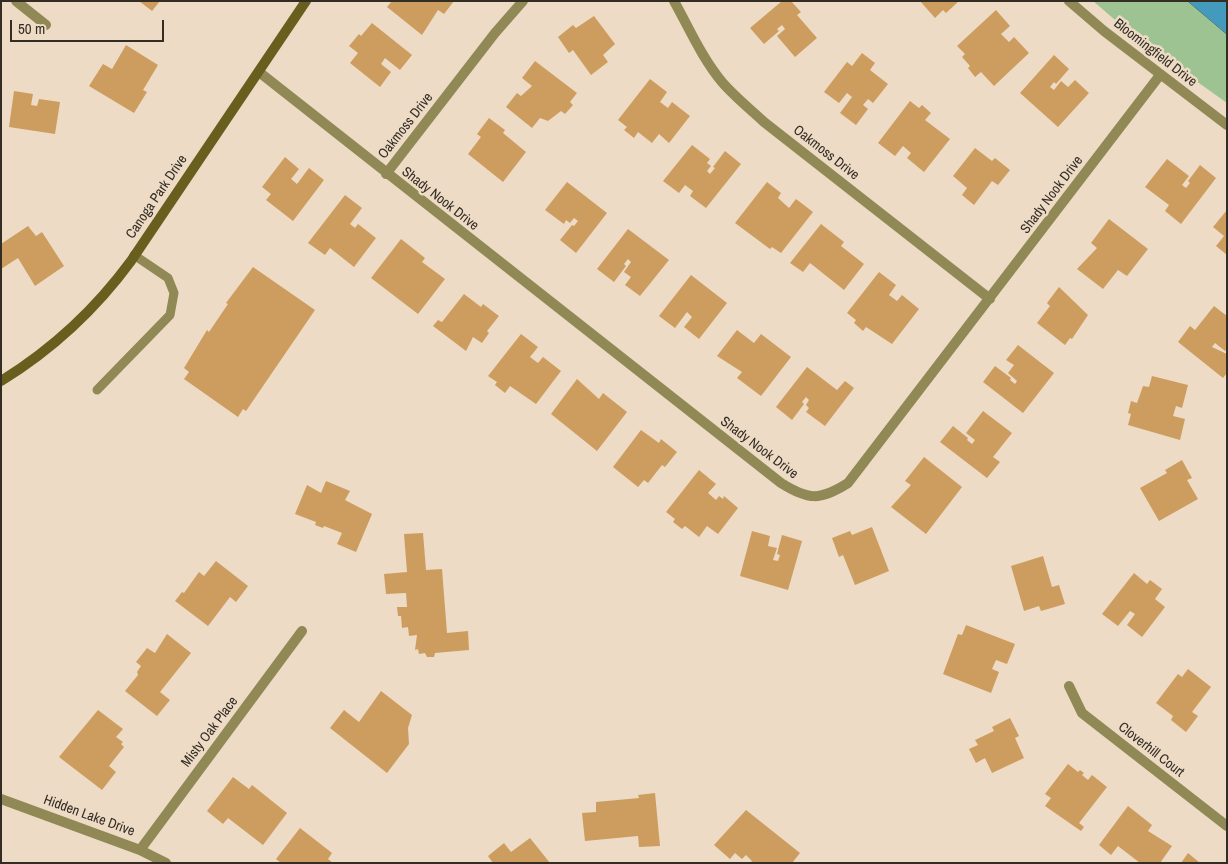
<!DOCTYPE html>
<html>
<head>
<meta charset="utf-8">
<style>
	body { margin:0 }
	#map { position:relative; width:1228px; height:864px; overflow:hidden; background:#eddbc5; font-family:"Archivo Narrow",sans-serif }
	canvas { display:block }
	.frame { position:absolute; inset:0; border:2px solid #342d24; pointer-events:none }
	.scale { position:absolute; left:10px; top:20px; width:154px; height:22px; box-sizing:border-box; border:2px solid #342d24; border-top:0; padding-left:6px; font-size:15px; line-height:18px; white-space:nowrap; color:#342d24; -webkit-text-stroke:4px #eddbc5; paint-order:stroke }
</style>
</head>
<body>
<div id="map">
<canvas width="1228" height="864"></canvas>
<div class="frame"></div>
<div class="scale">50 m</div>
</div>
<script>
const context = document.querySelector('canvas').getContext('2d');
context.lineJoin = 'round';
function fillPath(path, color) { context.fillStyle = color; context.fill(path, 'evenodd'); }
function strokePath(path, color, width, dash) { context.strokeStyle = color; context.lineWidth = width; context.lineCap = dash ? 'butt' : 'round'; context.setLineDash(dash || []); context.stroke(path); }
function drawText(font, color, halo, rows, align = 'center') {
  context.font = font + ' "Archivo Narrow",sans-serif'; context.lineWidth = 5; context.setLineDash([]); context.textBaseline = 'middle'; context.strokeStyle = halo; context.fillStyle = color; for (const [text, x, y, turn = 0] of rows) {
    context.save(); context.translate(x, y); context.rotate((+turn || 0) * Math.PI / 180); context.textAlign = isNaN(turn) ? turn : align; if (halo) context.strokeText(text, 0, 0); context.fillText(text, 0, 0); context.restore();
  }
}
fillPath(new Path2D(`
	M1093,1H1227V103L1136,38Z`), '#9ec392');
const water = new Path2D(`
	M1188,1H1227V34Z`);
fillPath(water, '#439abd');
strokePath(water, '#3e798f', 1);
fillPath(new Path2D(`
	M139,1H160L152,11Z
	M392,1H454L444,14L438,10L422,35L387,7Z
	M782,1H791L801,12L797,15L817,38L795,57L777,36L785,29L782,25L777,29L779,31L764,44L750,28Z
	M920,1H959L946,13L943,10L935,18Z
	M996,10L1010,26L1001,34L1009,42L1014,37L1029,53L994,86L981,72L975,77L968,68L970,66L962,57L965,54L957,46Z
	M594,16L615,44L603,55L608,62L591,75L573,50L569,53L558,37L573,25L576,28Z
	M372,23L412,55L400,70L385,58L381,64L391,72L380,87L350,63L358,53L349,46L359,34L361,36Z
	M126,45L158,65L143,90L147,92L134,113L89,86L103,64L112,69Z
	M862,53L875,63L870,70L888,84L873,103L868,99L863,105L868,109L856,125L840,113L852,97L847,93L839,103L824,92L847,62L852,66Z
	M1054,55L1069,69L1056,84L1054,82L1050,87L1054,90L1061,81L1068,87L1075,80L1089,93L1058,127L1020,93Z
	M535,61L577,93L570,102L573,105L565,114L561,111L548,121L540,118L532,128L506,107L517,93L521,96L532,86L522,78Z
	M650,79L667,92L660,102L668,108L672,102L690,116L669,143L659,134L652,143L638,132L634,138L624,130L627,127L618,120Z
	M14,91L33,94L31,105L37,106L39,99L60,102L55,134L9,127Z
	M910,101L919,108L922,105L931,113L925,120L950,139L924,172L907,158L911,153L903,146L895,156L878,143Z
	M489,118L505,130L503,133L526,152L503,182L468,154L481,137L477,134Z
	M692,145L710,159L707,163L711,166L707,171L710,174L715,168L713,167L725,151L741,164L706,208L690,196L693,191L685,185L679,193L663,181Z
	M975,148L992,161L995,158L1010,170L998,185L992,181L974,205L962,195L967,188L953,176Z
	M285,157L299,169L291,179L297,184L309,168L324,180L293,221L266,200L271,194L262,187Z
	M1167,159L1189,176L1182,185L1186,188L1190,183L1188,181L1200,165L1216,178L1181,224L1165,211L1169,205L1145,187Z
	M567,182L607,213L576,253L560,240L572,225L574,226L578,221L574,218L570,223L566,220L564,224L545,210Z
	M767,182L781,193L778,198L789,208L796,199L813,212L781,253L772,247L770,249L735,223Z
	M345,195L362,208L350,224L355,228L358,224L376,238L354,267L330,248L325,255L308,243Z
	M1227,210V255L1216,246L1224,236L1213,227Z
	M1109,219L1148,249L1127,276L1118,270L1103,289L1077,269L1097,248L1091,243Z
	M821,224L844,242L841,246L864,264L844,290L810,263L803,272L790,263Z
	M28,226L36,236L42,232L64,266L35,286L18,258L1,269V244Z
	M628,229L669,260L640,296L625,285L631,277L624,272L631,262L628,259L624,264L626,266L614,282L597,269Z
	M401,239L425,258L422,262L445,279L418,314L371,278Z
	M253,267L315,310L246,411L243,409L238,417L184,379L189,372L184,368L207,330L209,332L228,304L226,303Z
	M879,272L896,285L889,295L897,301L902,295L919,309L892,344L866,327L863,331L854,323L856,320L847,313Z
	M691,275L727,303L699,339L684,327L692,317L687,312L675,328L659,316Z
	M1059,287L1088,315L1072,339L1070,338L1065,345L1037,323L1050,306L1047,303Z
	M464,294L481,307L483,304L499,316L487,331L489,333L482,343L473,337L466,351L433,326L438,320L442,322Z
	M1214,306L1227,316V349L1225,351L1215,343L1212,347L1227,354V373L1223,378L1178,342L1190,326L1195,330Z
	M737,330L754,343L761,334L791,357L761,396L737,378L742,372L717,356Z
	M521,334L538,347L530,357L538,363L543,357L561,371L536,404L510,386L505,393L495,385L497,382L488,376Z
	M1018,345L1054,373L1023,413L983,382L995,366L1011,378L1010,380L1015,384L1017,381L1008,373L1014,365L1006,360Z
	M807,367L837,390L845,381L854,388L825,426L806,412L809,408L806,405L809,400L806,397L802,402L804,404L792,420L776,407Z
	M1152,376L1188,385L1182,408L1176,406L1173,416L1185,419L1180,440L1128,425L1131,414L1128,413L1131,401L1137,403L1143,386L1149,387Z
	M577,379L599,399L603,393L627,412L597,451L551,414Z
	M983,411L1012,433L993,457L1000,462L987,478L940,442L953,426L968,438L967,440L972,444L975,440L966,433Z
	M641,430L659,443L661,439L677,452L665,467L662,465L648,483L644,480L638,487L613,467Z
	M924,457L962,487L926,534L891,507L911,485L905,481Z
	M1182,460L1192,478L1187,480L1198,499L1159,521L1140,488L1167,473L1165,470Z
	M699,470L716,484L708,493L716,500L719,496L723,499L724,496L738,508L718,534L707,526L699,537L685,526L682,529L673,522L675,519L666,512Z
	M326,481L350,491L345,500L372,514L356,552L337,544L342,533L324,526L323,528L315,525L316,522L295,514L307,485L321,493Z
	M872,527L889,571L855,585L843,555L839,557L832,538L850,531L852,535Z
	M752,531L770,536L768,546L777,548L773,560L778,561L780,555L777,554L782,535L802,541L788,590L740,576Z
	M423,533L426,570L442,569L447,633L468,631L469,650L435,653L434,657H427L425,653L419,654L418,649L415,650L417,635L409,636L408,627L402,628L401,616H398L397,607H407L406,593L386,594L384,574L407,572L404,534Z
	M1043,556L1052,587L1059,585L1065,604L1041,611L1039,606L1024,611L1011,566Z
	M216,561L248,586L236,602L230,597L208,626L175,601L182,592L184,593L199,572L204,576Z
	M1134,573L1147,584L1150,580L1162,589L1155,599L1165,607L1142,637L1127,625L1135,614L1130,611L1118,626L1102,614Z
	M966,625L1015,644L1007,664L996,660L992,669L999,672L991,693L943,674L958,634L962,635Z
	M167,634L191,653L160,692L170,700L157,716L125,691L138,675L137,672L141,666L136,662L147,648L155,653Z
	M1188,669L1211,687L1192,712L1198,716L1186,732L1171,720L1173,716L1156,703L1178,674L1182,677Z
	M381,691L412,715L408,728L409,744L387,773L330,728L344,710L359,722Z
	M98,710L123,729L116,737L123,742L121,744L124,747L109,766L116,772L102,790L59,757Z
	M1010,718L1019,736L1015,738L1024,758L992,773L985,758L976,763L969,749L978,745L975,740L994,731L992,727Z
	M1068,764L1078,772L1080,770L1084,773L1082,775L1088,780L1092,775L1107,787L1079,823L1084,827L1081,831L1045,806L1051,798L1045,794Z
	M233,777L249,789L252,785L287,813L263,845L228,818L223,824L207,811Z
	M655,793L660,846L639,847L638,836L585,841L582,813L596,812V802L639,798L638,795Z
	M1128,806L1152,825L1148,831L1172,846L1160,863H1140L1118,846L1111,855L1099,845Z
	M746,810L800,853L792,863H750L752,861L746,855L742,859L735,853L730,859L714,845Z
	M300,828L332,853L328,859L333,863H281L276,859Z
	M530,838L550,863H493L488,856L504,843L511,852Z
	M1188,853L1200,863H1181Z`), '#cd9d5f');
strokePath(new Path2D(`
	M97,390L170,315L174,293L168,278L134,255`), '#908956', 9);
strokePath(new Path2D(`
	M16,1L46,25
	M674,1C689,28 702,58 722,82C734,96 750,109 764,122L990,299
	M1069,1L1104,31L1227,125
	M259,72L781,483C808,500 820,501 848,483L1160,75
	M386,174L495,33L523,1
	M1069,686L1082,713L1227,826
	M1,799L140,850L166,863
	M140,850L302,631`), '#908956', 10);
strokePath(new Path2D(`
	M1,381C53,349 95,310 131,261L306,1`), '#685f1e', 10);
drawText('14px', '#342d24', '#eddbc5', [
	["Bloomingfield Drive",1155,53,38],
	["Oakmoss Drive",406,126,-52],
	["Oakmoss Drive",826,153,38],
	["Shady Nook Drive",1052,195,-53],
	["Canoga Park Drive",157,197,-56],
	["Shady Nook Drive",440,199,38],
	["Shady Nook Drive",759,448,37],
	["Misty Oak Place",210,732,-53],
	["Cloverhill Court",1151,750,38],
	["Hidden Lake Drive",89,816,20]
]);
</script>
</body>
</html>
